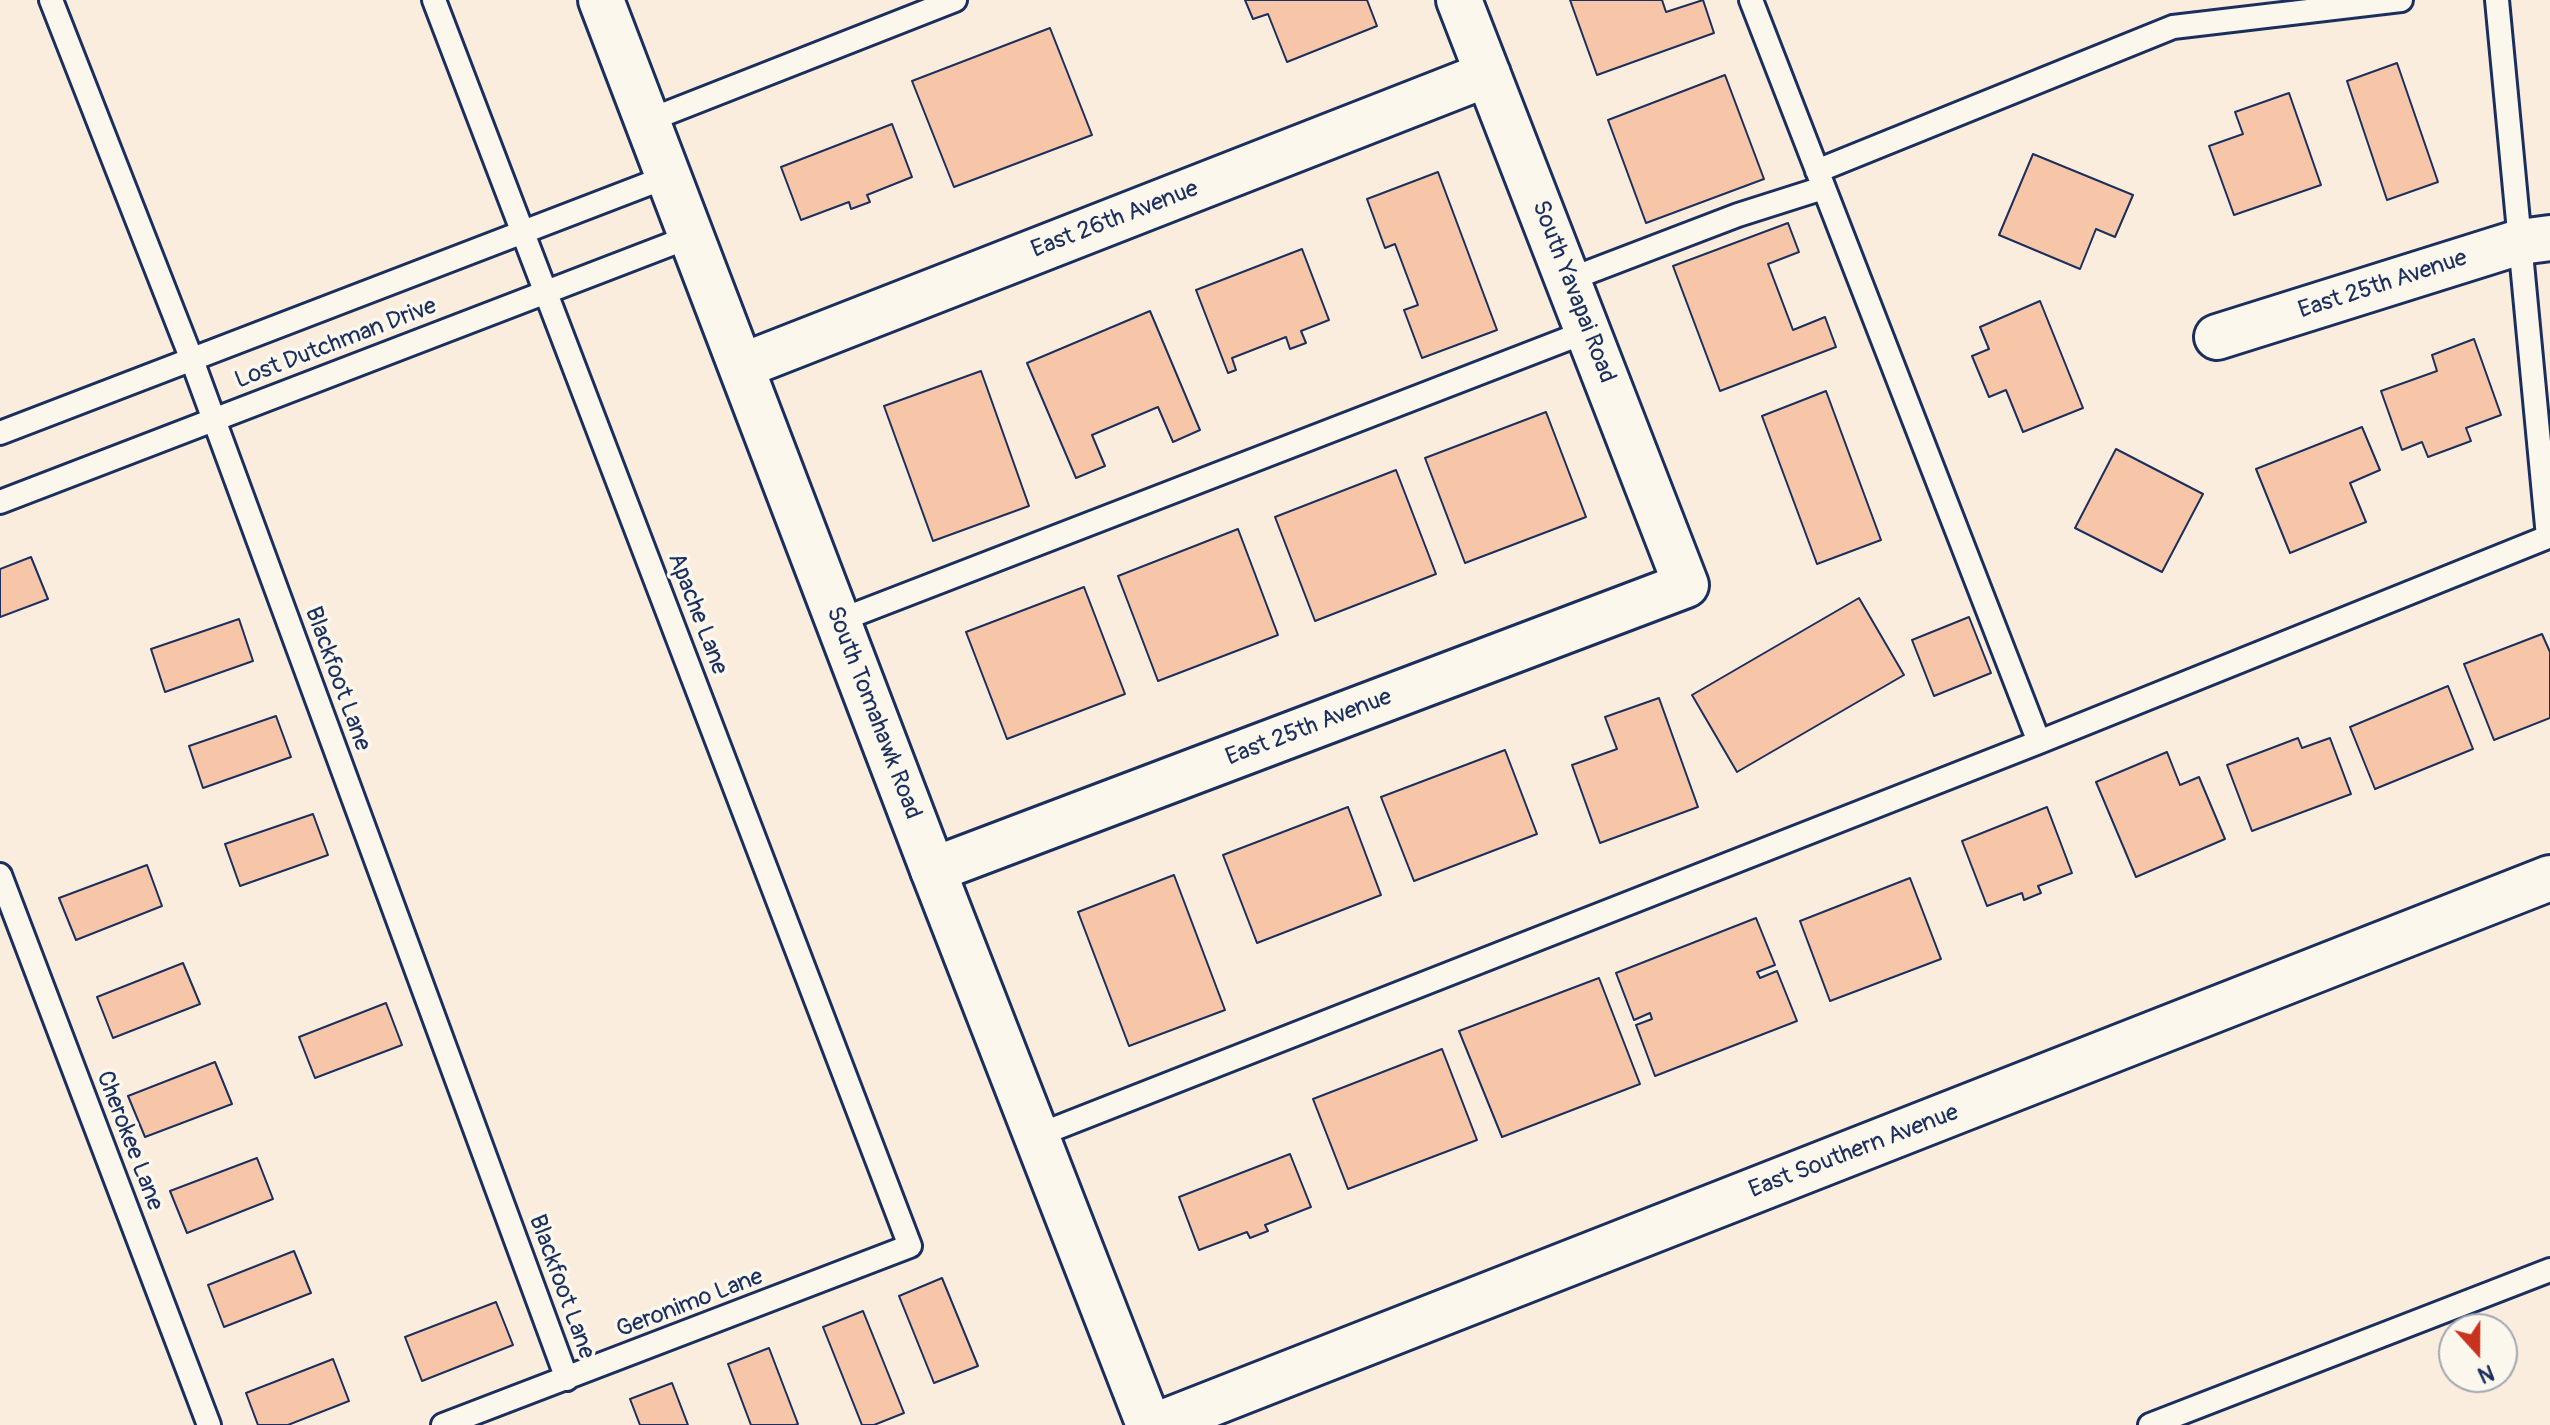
<!DOCTYPE html>
<html>
<head>
<meta charset="utf-8">
<style>
	body { margin:0 }
	#map { position:relative; width:2550px; height:1425px; overflow:hidden; background:#faedde; font-family:Pangolin,sans-serif }
	canvas { display:block }
	.north { position:absolute; left:2438px; top:1313px; width:80px; height:80px; box-sizing:border-box; background:#fbf7ec; border:2px solid #a1a7b3; border-radius:50%; rotate:159deg; font-size:22px; font-weight:700; line-height:32px; text-align:center; color:#1b2f5e }
	.north::after { content:''; display:block; margin:auto; width:28px; height:36px; background:#c8321e; clip-path:polygon(50% 0,100% 100%,50% 72%,0 100%) }
</style>
</head>
<body>
<div id="map">
<canvas width="2550" height="1425"></canvas>
<div class="north">N</div>
</div>
<script>
const context = document.querySelector('canvas').getContext('2d');
context.lineJoin = 'round';
function fillPath(path, color) { context.fillStyle = color; context.fill(path, 'evenodd'); }
function strokePath(path, color, width, dash) { context.strokeStyle = color; context.lineWidth = width; context.lineCap = dash ? 'butt' : 'round'; context.setLineDash(dash || []); context.stroke(path); }
function drawText(font, color, halo, rows, align = 'center') {
  context.font = font + ' Pangolin,sans-serif'; context.lineWidth = 7; context.setLineDash([]); context.textBaseline = 'middle'; context.strokeStyle = halo; context.fillStyle = color; for (const [text, x, y, turn = 0] of rows) {
    context.save(); context.translate(x, y); context.rotate((+turn || 0) * Math.PI / 180); context.textAlign = isNaN(turn) ? turn : align; if (halo) context.strokeText(text, 0, 0); context.fillText(text, 0, 0); context.restore();
  }
}
const building = new Path2D(`
	M1245,0H1367L1377,26L1287,62L1268,14L1253,19Z
	M1570,0H1662L1666,12L1703,0L1714,33L1597,75Z
	M1050,28L1092,135L954,187L912,81Z
	M2397,63L2438,182L2387,200L2347,81Z
	M1725,75L1764,179L1646,223L1608,120Z
	M2289,93L2321,185L2234,215L2209,146L2243,134L2235,112Z
	M892,124L912,177L867,195L870,202L851,209L849,202L801,220L781,167Z
	M2033,154L2133,195L2115,237L2096,229L2080,269L1999,235Z
	M1438,172L1497,330L1422,358L1404,310L1418,305L1395,244L1385,248L1367,199Z
	M1788,223L1799,252L1768,264L1793,330L1825,317L1836,347L1720,391L1673,266Z
	M1302,249L1329,320L1301,331L1306,343L1290,349L1286,337L1232,358L1236,370L1228,373L1196,290Z
	M2040,301L2083,408L2023,432L2006,390L1989,397L1972,356L1989,349L1980,327Z
	M1150,311L1200,430L1173,442L1158,407L1092,435L1105,466L1076,478L1027,363Z
	M2474,339L2501,415L2466,428L2471,441L2428,457L2422,442L2402,450L2381,391L2437,371L2432,355Z
	M981,371L1029,506L933,541L884,406Z
	M1826,391L1881,540L1817,564L1762,416Z
	M1546,412L1586,517L1465,563L1425,458Z
	M2362,427L2380,470L2350,483L2366,522L2290,553L2256,469Z
	M2116,449L2203,494L2162,572L2075,528Z
	M1396,470L1436,574L1315,621L1275,517Z
	M1238,529L1278,635L1158,681L1118,576Z
	M31,557L48,599L0,617V569Z
	M1084,587L1125,694L1007,739L966,632Z
	M1859,598L1904,675L1737,772L1692,695Z
	M1969,617L1991,673L1934,696L1912,640Z
	M239,619L253,661L165,692L151,649Z
	M2542,634L2550,652V718L2494,740L2464,664Z
	M2448,686L2473,749L2375,789L2350,727Z
	M1659,698L1698,807L1600,843L1572,765L1617,749L1605,717Z
	M276,716L291,757L203,788L189,746Z
	M2298,738L2302,748L2330,738L2351,794L2252,831L2227,765Z
	M1505,750L1537,834L1414,881L1381,797Z
	M2167,752L2180,785L2199,777L2225,839L2136,877L2096,782Z
	M1348,807L1381,895L1257,943L1223,855Z
	M2047,807L2072,873L2038,886L2041,893L2024,900L2022,893L1987,906L1962,841Z
	M313,814L328,855L240,886L225,844Z
	M147,865L162,906L76,940L59,898Z
	M1174,875L1225,1010L1129,1046L1078,912Z
	M1910,878L1941,959L1830,1001L1800,921Z
	M1756,918L1775,965L1757,972L1760,978L1777,971L1797,1021L1655,1076L1636,1025L1652,1019L1650,1013L1634,1020L1616,973Z
	M183,963L200,1004L113,1038L97,997Z
	M1599,978L1640,1084L1502,1137L1459,1031Z
	M386,1003L402,1045L315,1078L299,1037Z
	M1442,1049L1477,1140L1348,1189L1313,1099Z
	M215,1062L232,1104L145,1137L128,1096Z
	M1290,1154L1311,1207L1265,1225L1268,1231L1250,1238L1247,1232L1199,1250L1179,1197Z
	M257,1158L273,1199L187,1233L170,1191Z
	M294,1251L311,1293L224,1327L208,1285Z
	M942,1278L978,1366L934,1383L899,1296Z
	M496,1302L513,1345L422,1381L405,1337Z
	M863,1311L904,1413L874,1425H862L823,1327Z
	M769,1348L798,1424L795,1425H751L728,1364Z
	M333,1359L349,1401L288,1425H258L246,1393Z
	M672,1383L688,1425H640L630,1399Z`);
fillPath(building, '#f7c5a7');
strokePath(building, '#1b2f5e', 2);
const lane = new Path2D(`
	M51,0L192,360L567,1379
	M434,0L910,1246L443,1425
	M1751,0L2039,742
	M647,121L955,0
	M1817,171L2173,27L2401,0
	M1568,280L1738,215L1823,188
	M0,433L669,176
	M0,502L692,236
	M838,621L1588,331
	M0,875L209,1425
	M1036,1136L2039,742L2548,537L2497,0
	M2150,1425L2550,1270`);
const street = new Path2D(`
	M2217,337L2520,242L2550,238
	M742,366L1488,74
	M933,870L1686,585L1459,0`);
const secondary = new Path2D(`
	M601,0L933,870L1149,1425
	M1157,1425L2550,878`);
strokePath(lane, '#1b2f5e', 28);
strokePath(street, '#1b2f5e', 50);
strokePath(secondary, '#1b2f5e', 50);
strokePath(lane, '#fbf7ec', 22);
strokePath(street, '#fbf7ec', 44);
strokePath(secondary, '#fbf7ec', 44);
drawText('24px', '#1b2f5e', '#fbf7ec', [
	["East 26th Avenue",1115,220,-21],
	["East 25th Avenue",2383,285,-18],
	["South Yavapai Road",1573,292,69],
	["Lost Dutchman Drive",336,344,-21],
	["Apache Lane",697,614,69],
	["Blackfoot Lane",337,679,70],
	["South Tomahawk Road",873,713,69],
	["East 25th Avenue",1309,728,-21],
	["Cherokee Lane",129,1141,69],
	["East Southern Avenue",1854,1152,-21],
	["Blackfoot Lane",561,1287,70],
	["Geronimo Lane",690,1304,-21]
]);
</script>
</body>
</html>
